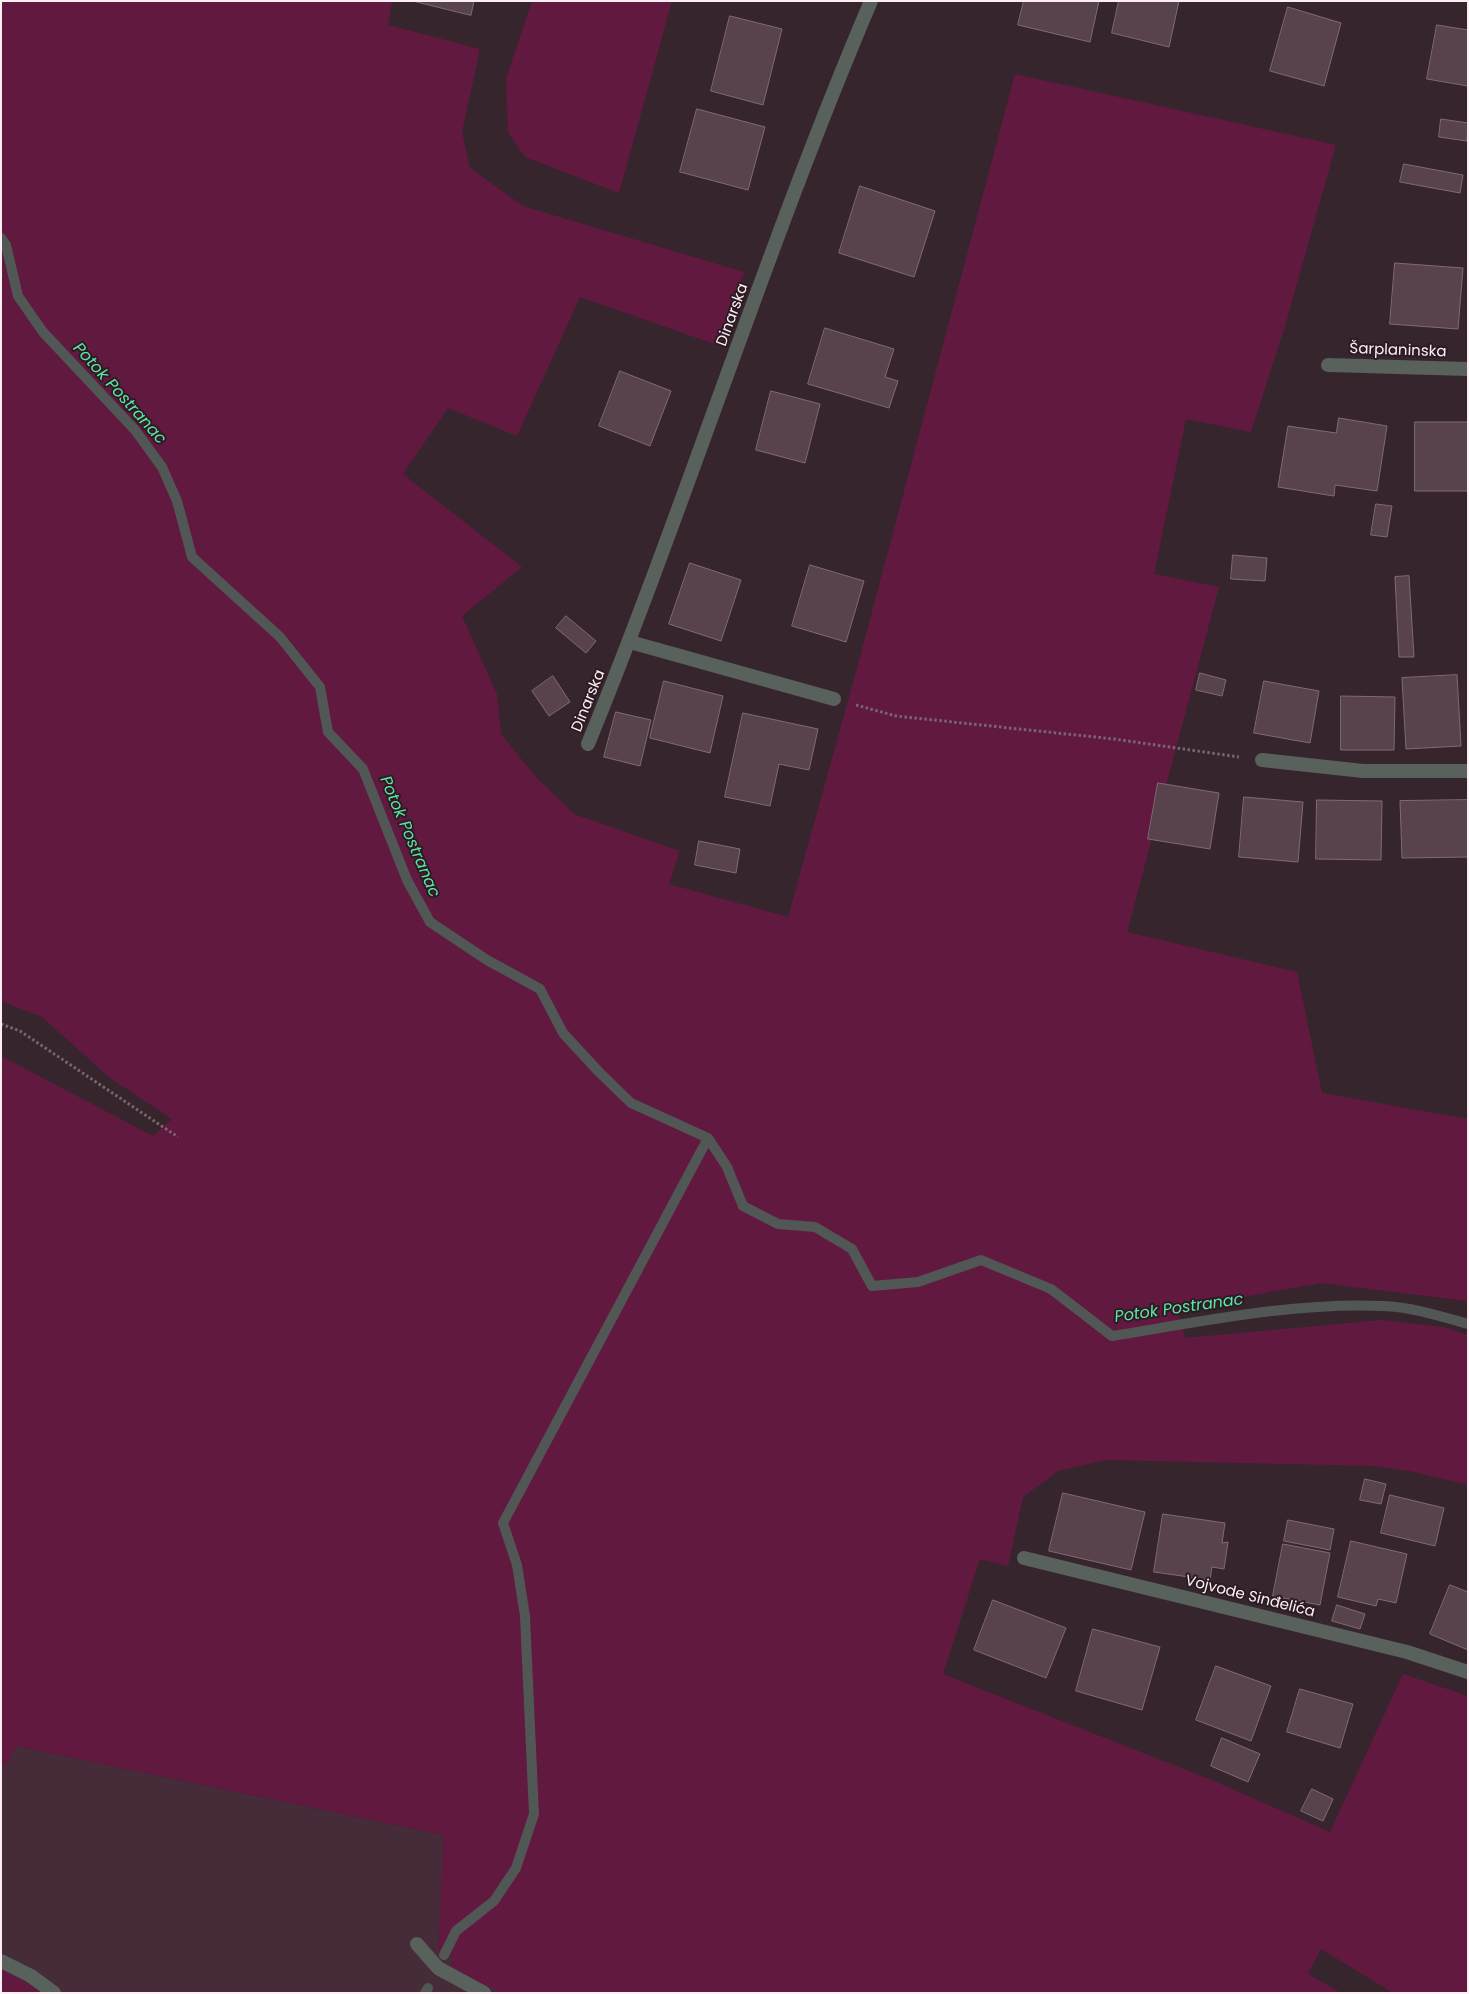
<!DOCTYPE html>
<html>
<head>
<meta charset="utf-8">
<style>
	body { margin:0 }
	#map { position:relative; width:1469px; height:1994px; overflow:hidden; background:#37252d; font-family:Poppins,sans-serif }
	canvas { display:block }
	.frame { position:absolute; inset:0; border:2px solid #fceff4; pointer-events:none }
</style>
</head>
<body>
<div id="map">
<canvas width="1469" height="1994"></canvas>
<div class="frame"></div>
</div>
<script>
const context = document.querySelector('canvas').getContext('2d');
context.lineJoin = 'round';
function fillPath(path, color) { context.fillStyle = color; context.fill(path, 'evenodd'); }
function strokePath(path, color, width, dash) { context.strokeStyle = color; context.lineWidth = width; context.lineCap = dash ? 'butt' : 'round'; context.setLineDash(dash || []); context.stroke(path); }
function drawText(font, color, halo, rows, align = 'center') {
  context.font = font + ' Poppins,sans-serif'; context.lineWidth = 4; context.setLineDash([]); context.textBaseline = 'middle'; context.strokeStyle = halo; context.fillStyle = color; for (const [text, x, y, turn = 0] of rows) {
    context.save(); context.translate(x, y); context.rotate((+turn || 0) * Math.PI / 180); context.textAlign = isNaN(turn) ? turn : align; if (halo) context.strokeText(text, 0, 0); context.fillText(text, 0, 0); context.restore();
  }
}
fillPath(new Path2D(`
	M16,1746L444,1835L439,1950L756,1993H1V1768L10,1759Z`), '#452c38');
fillPath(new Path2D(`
	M1,1H392L388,25L480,49L462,132L470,168L523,206L744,272L717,345L580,297L517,436L448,408L403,474L522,567L462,616L497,694L501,734L535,776L574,814L680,851L669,884L788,917L853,683L1015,74L1336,145L1285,326L1251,432L1186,419L1154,574L1219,587L1127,932L1297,972L1322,1093L1468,1119V1301L1320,1283L1178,1309L1185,1338L1382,1320L1443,1327L1468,1335V1485L1410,1471L1376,1466L1106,1460L1058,1471L1023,1497L1008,1566L980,1559L943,1674L1214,1781L1330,1832L1403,1674L1468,1696V1993H1393L1321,1949L1308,1974L1341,1993H501L450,1966L454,1957L444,1955L438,1950L444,1835L16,1746L10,1759L1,1768V1056L153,1136L172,1119L110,1078L42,1017L1,1001Z
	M532,1H672L619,193L525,157L508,132L506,78Z
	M1,1967L42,1993H1Z`), '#611940');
strokePath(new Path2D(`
	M1,238L6,245L18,296L43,332L135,430L162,467L177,501L192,557L280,637L320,687L328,732L363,769L407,880L430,922L487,960L540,989L563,1033L598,1071L631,1103L708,1138L727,1167L743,1206L778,1224L815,1227L852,1249L872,1286L918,1282L981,1260L1051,1289L1112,1336C1199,1322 1294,1302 1383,1306C1412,1307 1440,1316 1468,1324
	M444,1955L456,1931L494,1901L516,1868L534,1814L525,1616L517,1565L503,1523L708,1138
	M425,1993L428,1988`), '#515754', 10);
const building = new Path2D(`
	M413,1H474L471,15Z
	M1024,1H1099L1090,42L1018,25Z
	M1119,1H1179L1169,47L1112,33Z
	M1288,7L1341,23L1324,86L1270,71Z
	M730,16L782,29L763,105L711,91Z
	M1437,25L1468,30V86L1427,79Z
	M697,109L765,127L748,190L680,172Z
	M1441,119L1468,123L1467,141L1439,137Z
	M1404,164L1463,175L1460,193L1400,182Z
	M860,186L935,211L914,277L839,253Z
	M1395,263L1463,268L1458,329L1390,324Z
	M825,328L894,349L885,377L898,381L889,408L808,384Z
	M620,371L671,391L650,446L599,426Z
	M771,391L820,404L805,463L756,450Z
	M1339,418L1387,426L1377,491L1335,485L1334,496L1278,487L1288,426L1336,433Z
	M1415,422H1468V491H1415Z
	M1376,504L1392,506L1387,537L1371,535Z
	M1233,555L1267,558L1265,581L1231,579Z
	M690,563L741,580L721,641L669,624Z
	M810,565L864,581L846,642L792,626Z
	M1409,576L1414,657H1399L1395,577Z
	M566,616L596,641L586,653L556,628Z
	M1200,673L1226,680L1222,696L1196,690Z
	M1457,675L1461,746L1406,749L1402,678Z
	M553,676L570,702L549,716L532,691Z
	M664,681L723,696L710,753L650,738Z
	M1264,681L1319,691L1310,743L1254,733Z
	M1341,696L1395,697L1394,750H1341Z
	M616,712L651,720L640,766L604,757Z
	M743,713L818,729L809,770L779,764L770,806L725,797Z
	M1158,783L1219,793L1210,849L1148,839Z
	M1244,797L1303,802L1298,862L1239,857Z
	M1317,800L1382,801L1381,860L1316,859Z
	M1468,800V857L1402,858L1400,801Z
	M699,841L740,849L736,873L695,865Z
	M1365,1479L1386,1484L1381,1504L1360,1500Z
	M1063,1493L1145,1512L1131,1570L1049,1551Z
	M1390,1495L1444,1508L1435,1546L1381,1533Z
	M1163,1514L1225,1523L1222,1543L1228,1542L1224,1569L1212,1567L1210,1580L1154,1572Z
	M1288,1520L1334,1529L1330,1550L1284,1541Z
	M1351,1541L1407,1554L1396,1603L1378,1599L1376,1606L1338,1597Z
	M1283,1544L1330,1553L1320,1605L1273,1596Z
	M1450,1585L1468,1592V1650L1430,1634Z
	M993,1600L1066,1628L1046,1678L974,1650Z
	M1337,1605L1365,1614L1360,1629L1332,1621Z
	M1093,1629L1160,1647L1142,1710L1076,1691Z
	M1216,1666L1271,1686L1251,1741L1196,1720Z
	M1300,1689L1353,1704L1340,1748L1287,1732Z
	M1222,1738L1260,1754L1248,1782L1211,1766Z
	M1312,1789L1333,1799L1323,1821L1301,1811Z`);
fillPath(building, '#58434c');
strokePath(building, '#806a73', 1);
strokePath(new Path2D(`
	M856,705L896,716L1114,739L1239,757
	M1,1024L20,1031L178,1137`), '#77666d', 3, [2.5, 2.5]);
strokePath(new Path2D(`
	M417,1944L438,1968L484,1993
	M1,1961L31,1976L54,1993`), '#58615c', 14);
strokePath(new Path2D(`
	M1328,365L1468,369
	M630,642L834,699
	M588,744C688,499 767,245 871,1
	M1262,760L1363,771H1468
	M1024,1558L1407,1652L1468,1672`), '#58615c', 14);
drawText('15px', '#fceff4', '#2d1b23', [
	["Dinarska",733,315,-70],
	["Šarplaninska",1398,351,2],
	["Dinarska",589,701,-68],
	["Vojvode Sinđelića",1250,1597,14]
]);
drawText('italic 16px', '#59e7a6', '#2d1b23', [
	["Potok Postranac",119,394,48],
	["Potok Postranac",409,837,67],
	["Potok Postranac",1179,1309,-8]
]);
</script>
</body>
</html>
